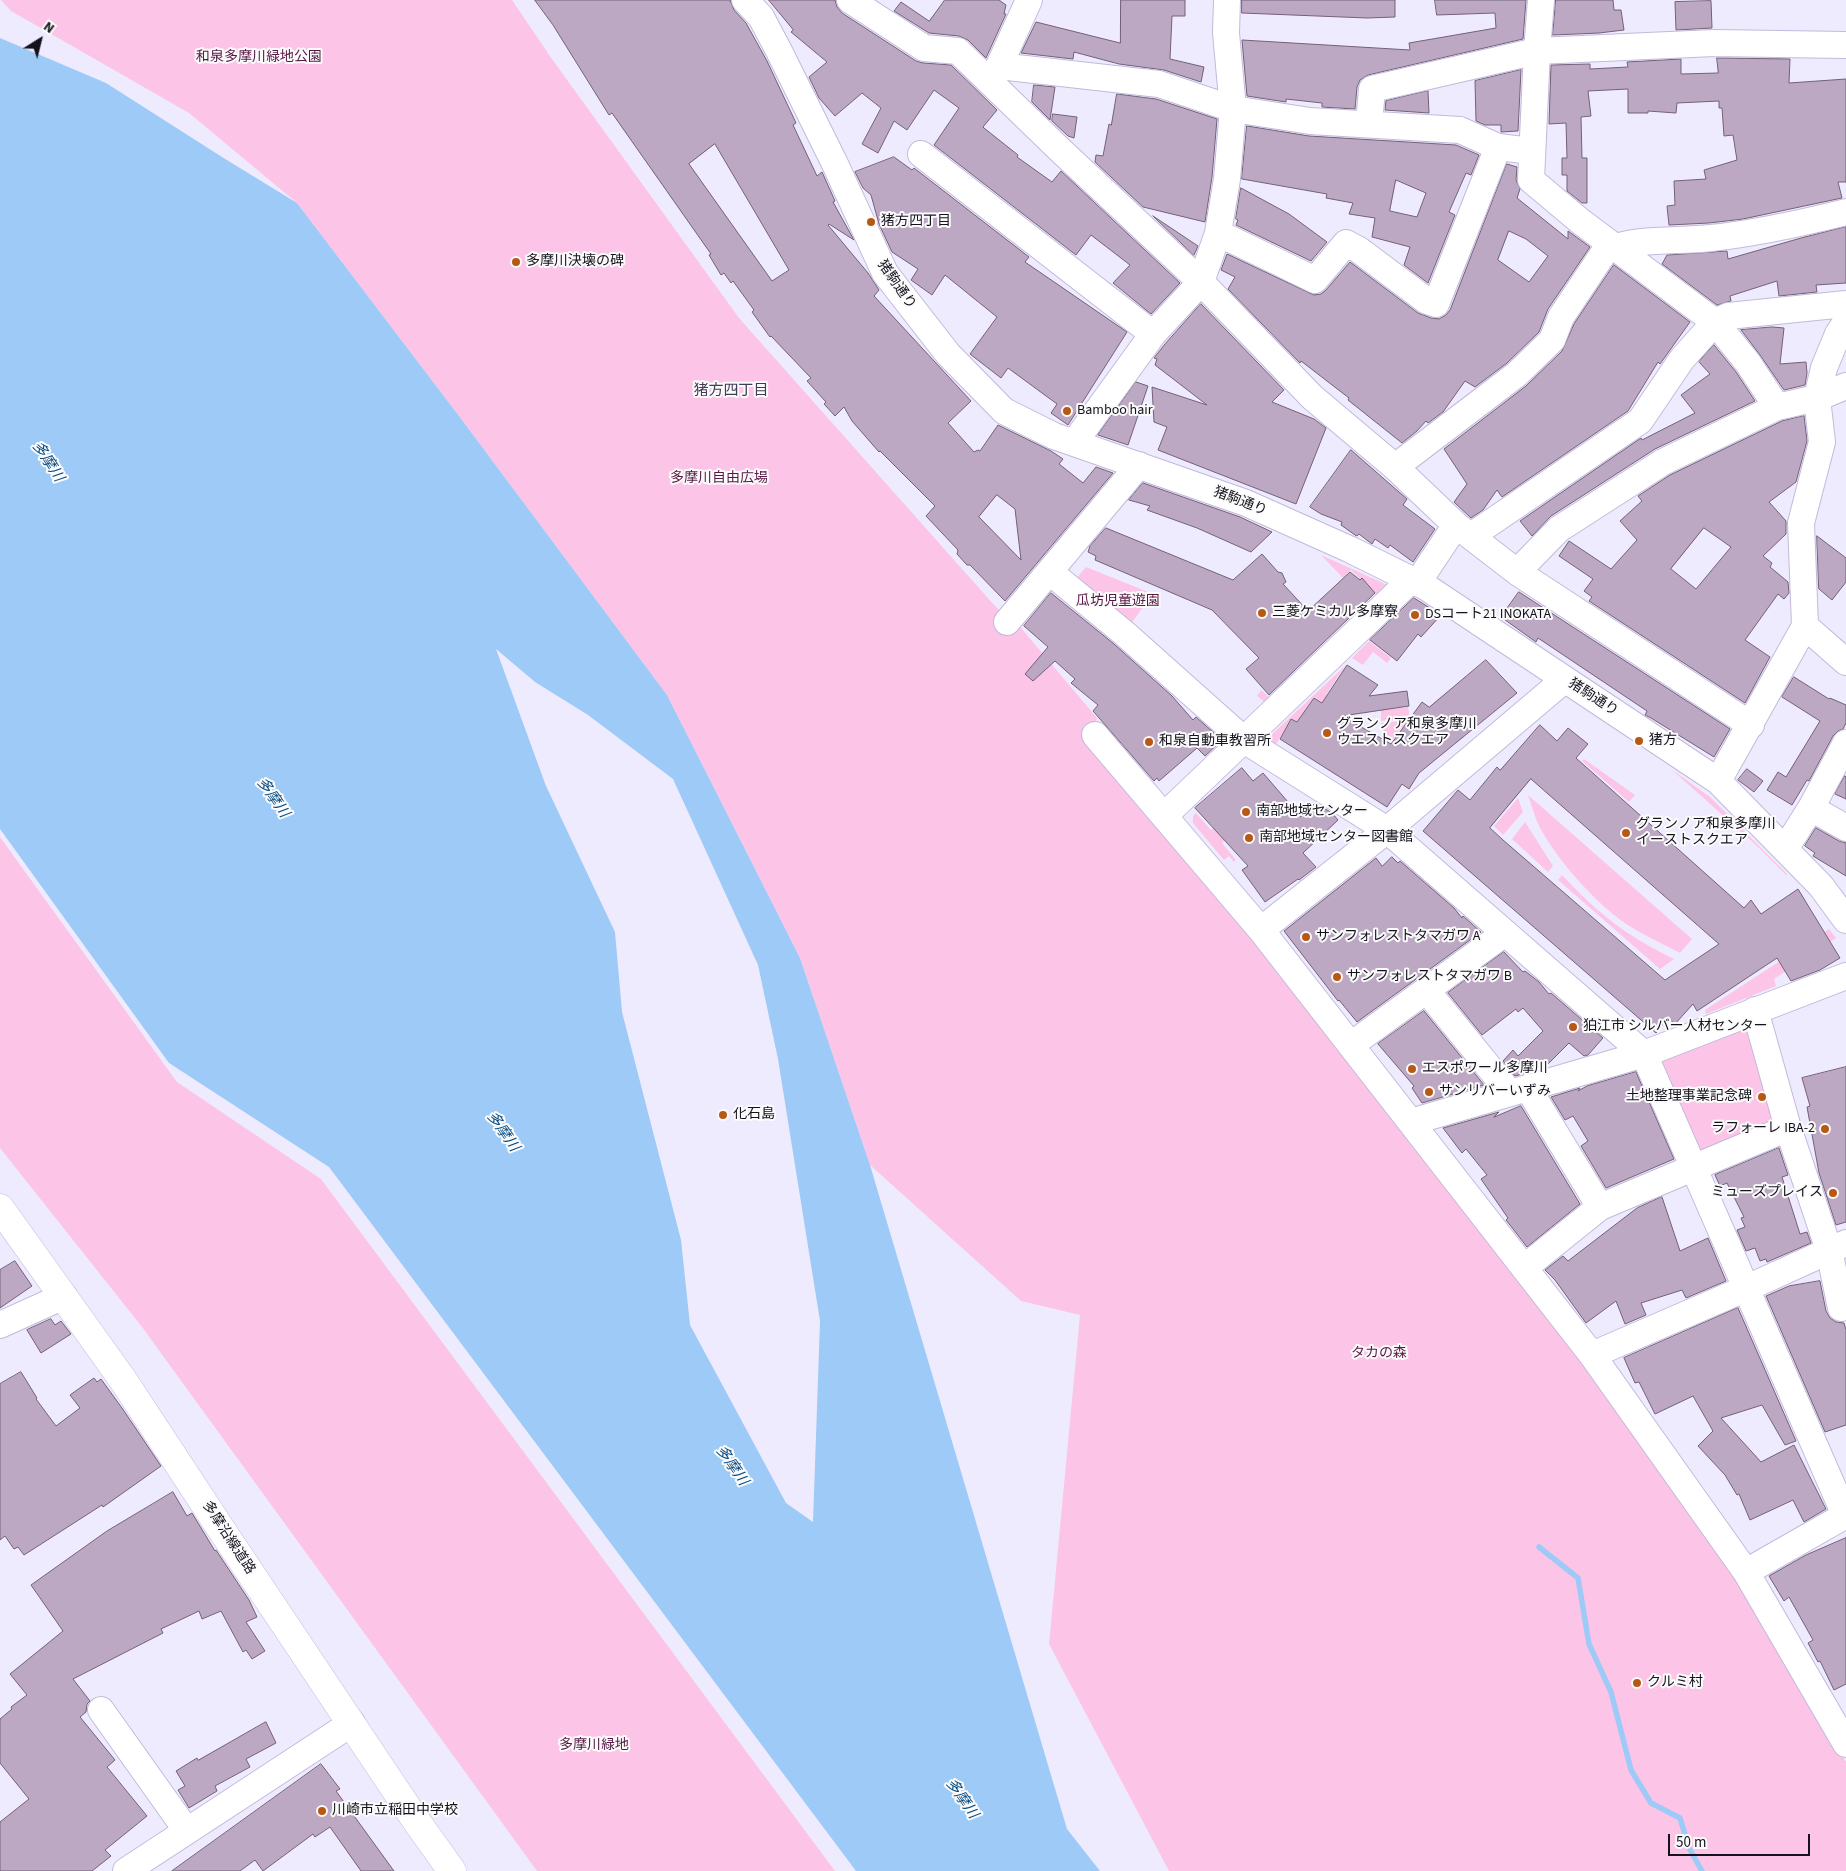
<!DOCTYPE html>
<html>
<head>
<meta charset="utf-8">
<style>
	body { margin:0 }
	#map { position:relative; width:1846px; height:1871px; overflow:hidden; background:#efebff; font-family:"Source Sans 3",sans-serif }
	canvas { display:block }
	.north { position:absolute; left:15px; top:15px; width:50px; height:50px; -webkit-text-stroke:4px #fbfbfb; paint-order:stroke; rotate:36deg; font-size:14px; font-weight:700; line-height:20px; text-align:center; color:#14121d }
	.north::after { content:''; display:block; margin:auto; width:18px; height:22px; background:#14121d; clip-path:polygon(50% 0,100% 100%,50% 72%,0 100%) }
	.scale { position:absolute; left:1668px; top:1834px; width:142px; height:22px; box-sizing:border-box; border:2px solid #14121d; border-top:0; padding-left:6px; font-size:15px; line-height:18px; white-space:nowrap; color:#14121d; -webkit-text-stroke:4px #fbfbfb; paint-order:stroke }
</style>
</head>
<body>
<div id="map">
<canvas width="1846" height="1871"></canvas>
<div class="north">N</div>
<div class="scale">50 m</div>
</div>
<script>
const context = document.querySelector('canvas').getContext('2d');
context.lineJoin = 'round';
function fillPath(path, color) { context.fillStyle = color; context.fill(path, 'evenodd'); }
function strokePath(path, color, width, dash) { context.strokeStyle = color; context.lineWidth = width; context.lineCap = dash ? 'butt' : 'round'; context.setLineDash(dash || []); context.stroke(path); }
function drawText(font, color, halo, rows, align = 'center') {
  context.font = font + ' "Source Sans 3","Noto Sans JP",sans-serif'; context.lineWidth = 4; context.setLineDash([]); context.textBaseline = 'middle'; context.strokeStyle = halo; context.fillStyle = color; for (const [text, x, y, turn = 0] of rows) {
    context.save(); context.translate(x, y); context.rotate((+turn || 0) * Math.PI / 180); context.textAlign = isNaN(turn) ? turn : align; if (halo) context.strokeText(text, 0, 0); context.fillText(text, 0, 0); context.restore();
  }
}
fillPath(new Path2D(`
	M1,0H512L552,59L739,318L995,606L1022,629L1097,718L1093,738L1229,898L1719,1540L1846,1762V1871H1169L1049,1644L1080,1315L1021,1301L870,1165L800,958L667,695L459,416L297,203L189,113L11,11Z
	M1321,555L1392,587L1268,705L1257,696L1261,690L1270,698L1378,597L1351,570L1343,578Z
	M1086,567L1153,594L1124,633L1069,587Z
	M1369,641L1391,658L1387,663L1373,652L1363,665L1352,658Z
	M1345,666L1326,695L1346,708L1342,714L1314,697L1297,722L1291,718L1275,746L1270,742V736Z
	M1389,693L1392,709L1408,707L1410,718L1381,721V707Z
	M1410,720L1400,729L1391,742L1386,739L1381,723Z
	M1584,759L1635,795L1629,802L1582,761Z
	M1671,769L1710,797L1787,874L1786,875L1756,845Z
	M1528,795L1692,939L1680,953C1659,942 1632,930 1614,915C1585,891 1558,860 1540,828C1535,818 1532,806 1528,795Z
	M1518,798L1523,812L1503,835L1494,826Z
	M1196,813L1211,830L1224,820L1234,832L1222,843L1236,860L1234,862L1229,856L1224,860L1193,823V816Z
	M1525,822L1553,866L1548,872L1512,839Z
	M0,837L177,1082L321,1179L835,1871H537L142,1327L0,1148Z
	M1562,875C1599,914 1625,935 1674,959L1660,969L1558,880Z
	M1829,929L1836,938L1774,979L1776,986L1706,1014L1705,1010Z
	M1752,1026L1782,1121L1702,1159L1658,1062Z`), '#fcc5e7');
fillPath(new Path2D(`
	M0,38L106,83L222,157L297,203L459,416L667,695L800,958L870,1165L1067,1829L1100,1871H856L329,1167L169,1063L0,829ZM496,649L535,682L588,715L673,779L758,965L778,1059L820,1321L813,1522L786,1503L690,1325L681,1240L622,1012L615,932L546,786Z`), '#9ecaf7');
strokePath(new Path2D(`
	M1539,1547L1578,1578L1589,1644L1611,1692L1631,1770L1651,1803L1680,1818L1689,1848L1702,1871`), '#9ecaf7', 5.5);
const building = new Path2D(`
	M535,0H730L734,10L746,23L767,61L796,123L793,125L817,176L822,172L835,201L833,202L854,240L829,224L828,225L868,273L879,290L874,296L971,401L948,423L974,452L978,450L980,451L998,425L1051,451L1063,459L1059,464L1083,483L1096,467L1113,473L1005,601L970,565H967L957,554L958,550L926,516L935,506L880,451L879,452L852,421L844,407L835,416L824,404L826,402L807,381L811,378L771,336L770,337L752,312L754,310L733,281L731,283L724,273L721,275L709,255L711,254L612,113L609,115L553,25ZM715,144L789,270L772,281L689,164ZM997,495L1015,509L1021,560L979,517Z
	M769,0H835L837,7L842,13L916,61L923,63L951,65L997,110L983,127L984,128L1018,155L1017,157L1052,182L1061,171L1180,283L1151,314L1113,283L1130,265L1091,235L1076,255L934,145L959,108L934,90L907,130L894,121L878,153L862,144L881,108L862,93L835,116L819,98L809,77L827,62L791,32L793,30Z
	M945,0H999L1006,5L1004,14H1006L986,58L968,40L959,36L929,33L894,11L901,2L929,21Z
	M1121,0H1185V16H1172L1170,59L1204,67L1201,82L1164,70L1119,64L1074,52L1073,59L1021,53L1036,22L1120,43Z
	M1242,0H1395V17L1367,18L1242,13Z
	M1435,0H1526L1523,39L1368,75L1360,80L1357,87L1355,109L1322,107V103L1286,99V102L1247,96L1242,40L1410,50L1409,43L1496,28L1495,13L1437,15Z
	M1556,0H1613L1614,10H1621L1624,30L1599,33L1553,35Z
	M1711,1L1712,28L1676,30L1675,2Z
	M1717,58L1790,59L1789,83L1846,79V182H1838L1842,198L1743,219L1709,223L1669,225L1667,206L1675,205L1674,181L1706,179L1704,170L1737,160L1733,135L1724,136L1722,108H1719V101L1677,103L1676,113L1648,111V113H1628V89L1588,91L1591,116L1581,117L1582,158H1587V203H1582L1567,191V175H1562V158H1567L1566,123L1549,124L1551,65L1590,64V69L1628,67L1627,62L1681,59V74L1718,73Z
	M1521,70L1518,131L1501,132V125H1485L1476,121L1475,81Z
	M1034,85L1055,87L1050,120L1032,102Z
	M1428,91L1429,113L1385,110L1386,101Z
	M1117,94L1156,99L1217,119L1212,177L1205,222L1143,207L1095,162L1096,155L1103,156L1109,124L1111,125Z
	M1053,114L1077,117L1074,138L1068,136L1052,121Z
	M1247,126L1309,136L1456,145L1479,155L1471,175L1466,173L1449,212L1455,215L1428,283L1404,265L1410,247L1372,237L1375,218L1349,214L1353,203L1326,198L1327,194L1242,179ZM1396,180L1426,193L1417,217L1390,211Z
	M894,157L912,170L914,168L1029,257L1025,262L1127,332L1068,425L1051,413L1057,404L1008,368L1001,378L970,354L997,317L945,275L932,295L911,280L918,269L892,252L879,224L871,195L863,188L855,172Z
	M1507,164L1517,167L1516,180L1520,189L1517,198L1568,239V231L1590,247L1548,309L1539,332L1507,363L1475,387L1465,381L1443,412L1428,423L1426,421L1417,431L1402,443L1348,400L1349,398L1301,361L1300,363L1228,289L1235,277L1221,270L1227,254L1314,295L1321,294L1326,290L1350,262L1418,313L1431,318L1439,319L1446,315L1450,310ZM1509,231L1526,239L1548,256L1529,282L1498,260Z
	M1241,188L1289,214L1327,242L1311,261L1236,225L1238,220L1236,219Z
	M1153,216L1198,246L1194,255Z
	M1846,227V283L1816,285L1817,292L1779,296L1777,281L1730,296L1731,301L1717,305L1662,264L1667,255L1727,251L1728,259L1801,238Z
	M1614,265L1690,322L1660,364L1658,362L1628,411L1502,497L1497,490L1483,510L1471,518L1454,502L1467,484L1444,449L1526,386L1562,351L1574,324Z
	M1201,304L1284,390L1272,402L1314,419L1326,428L1296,504L1158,450L1167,427L1154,422L1152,387L1207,405L1155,365L1157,359L1154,358L1165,344Z
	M1772,327L1784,328L1780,364L1806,362L1807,373L1805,385L1784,390L1760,355L1741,330Z
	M1714,345L1736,372L1755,401L1655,449L1551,516L1532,536L1520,521L1641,438L1642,440L1695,413L1681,395L1710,374L1699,362Z
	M1136,382L1148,386L1128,445L1098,435Z
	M1804,416L1807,441L1796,482L1769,502L1786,521V534L1763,556L1772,563L1770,567L1788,582L1789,593L1784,599L1778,594L1745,640L1770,657L1745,703L1589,601L1592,597L1584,591L1593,579L1559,556L1569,541L1611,569L1637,540L1620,521L1642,501L1638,496L1670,475L1782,421ZM1704,528L1731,547L1696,589L1671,569Z
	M1351,450L1407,499L1403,505L1435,529L1413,562L1390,545L1388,548L1375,539L1372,544L1359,534L1357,536L1355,535L1341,525L1342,522L1321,514L1310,507Z
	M1143,483L1240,517L1272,532L1251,552L1197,528L1147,510L1150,506L1129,500Z
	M1106,528L1233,580L1262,554L1278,572L1282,573L1286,582L1283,584L1308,611L1350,572L1360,580L1362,578L1375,593L1269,695L1246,669L1259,658L1212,610L1095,560L1096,556L1088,552L1090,546Z
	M1817,536L1846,558V582L1832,600L1819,589Z
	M1519,592L1730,729L1714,757L1651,718L1645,715L1647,711L1538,638L1536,642L1501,617Z
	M1051,593L1114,644L1172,696L1193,720L1196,717L1222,740L1205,756L1197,748L1159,781L1157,778L1154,781L1093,711L1098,705L1071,683L1075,679L1055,661L1033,681L1025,674L1048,647L1024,626Z
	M1414,598L1441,615L1421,637L1418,634L1397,661L1370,640Z
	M1486,660L1517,693L1419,773L1409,789L1402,784L1387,807L1280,739L1291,719L1297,722L1314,698L1322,703L1347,665L1378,685L1369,696L1407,691L1409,706L1342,716L1391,744L1422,702L1429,707Z
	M1794,677L1829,699L1830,698L1846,705V723L1843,729L1838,731L1833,736L1809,781L1807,780L1792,805L1767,790L1778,772L1786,777L1820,721L1782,697Z
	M1540,725L1557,741L1568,728L1588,744L1576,758L1744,908L1751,900L1761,914L1798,889L1840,958L1820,970L1791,981L1777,958L1697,1011L1693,1004L1675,1024L1668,1018L1656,1033L1423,831L1458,790L1470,800L1497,767L1500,770ZM1531,779L1719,944L1665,980L1503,840L1490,828Z
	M1242,768L1253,781L1263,773L1301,817L1315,803L1332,813L1338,820L1303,853L1316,867L1299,880L1298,879L1265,902L1242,870L1248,866L1195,808Z
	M1747,769L1763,781L1754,792L1738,780Z
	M1845,776L1846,777V799L1835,794Z
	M1816,828L1839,841L1846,843V876L1813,856L1815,853L1805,846Z
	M1392,857L1398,863L1400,861L1454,908L1462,918L1463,916L1481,932L1357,1022L1339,1000L1338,1001L1284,931L1376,858L1382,866Z
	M1504,952L1523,972L1525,971L1539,982L1549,994L1551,993L1603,1038L1588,1055L1584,1056L1569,1043L1544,1068L1515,1076L1503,1061L1513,1050L1518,1056L1543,1031L1523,1008L1518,1012L1516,1009L1482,1035L1448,993Z
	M1424,1011L1484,1085L1422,1103L1412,1088L1414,1086L1378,1044Z
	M1846,1067V1222L1836,1225L1819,1173L1807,1107L1810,1106L1802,1078Z
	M1636,1072L1674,1159L1606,1188L1581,1146L1588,1141L1573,1116L1565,1120L1551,1097L1580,1088L1578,1091L1587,1086Z
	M1521,1106L1580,1204L1527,1247L1510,1225L1506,1220L1508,1218L1481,1179L1487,1175L1466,1149L1462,1153L1443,1128L1499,1112L1494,1117Z
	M1779,1148L1788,1175L1782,1177L1800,1234L1807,1232L1811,1243L1767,1262L1766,1259L1760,1261L1755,1248L1746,1251L1737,1230L1745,1227L1741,1218L1744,1217L1727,1183L1720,1186L1715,1175Z
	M1662,1197L1680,1251L1708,1238L1726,1281L1686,1298L1682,1290L1641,1303L1646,1315L1625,1324L1616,1301L1586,1323L1555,1280L1545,1270L1563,1256L1568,1261L1637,1208Z
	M15,1261L32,1286L0,1308V1270Z
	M1820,1281L1826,1311L1830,1318L1836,1322L1844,1323L1846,1330V1425L1825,1432L1766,1296L1789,1286Z
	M1738,1308L1796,1441L1785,1445L1762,1405L1721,1418L1761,1462L1794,1445L1826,1509L1804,1522L1793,1500L1750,1520L1739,1494L1737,1495L1725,1475L1698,1446L1713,1431L1693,1396L1655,1414L1639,1382L1635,1383L1624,1358Z
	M51,1319L55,1325L61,1321L71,1334L41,1353L27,1330Z
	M21,1372L37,1398L36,1399L56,1426L80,1408L70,1395L94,1378L97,1382L101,1379L122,1408L161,1466L103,1507L102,1505L24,1555L18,1547L14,1549L5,1536L0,1540V1384Z
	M173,1492L187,1516L192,1513L215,1551L216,1550L249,1600L257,1617L246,1622L265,1651L252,1659L246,1650L243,1652L221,1611L202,1619L199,1611L161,1629L163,1633L73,1679L90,1701L87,1704L86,1712L80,1717L115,1760L107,1767L147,1816L105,1850L111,1856L92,1871H0V1822L29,1799L0,1763V1719L12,1709L11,1707L27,1695L10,1674L63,1631L31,1585L107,1531Z
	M1846,1538V1684L1834,1690L1820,1661L1818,1662L1808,1643L1813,1640L1789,1597L1784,1601L1769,1576L1806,1555Z
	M266,1722L276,1743L246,1759L250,1767L215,1786L217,1791L189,1808L178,1790L185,1786L176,1771L197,1758L198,1760Z
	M321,1764L340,1789L336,1791L394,1871H361L330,1827L315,1837L313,1834L263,1871L255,1860L240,1871H172Z`);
fillPath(building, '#bca8c3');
strokePath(building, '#736079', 1);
const minor = new Path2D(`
	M745,0L761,17L779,51L835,164L885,273L948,354L1004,411L1054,436L1246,503L1349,549L1426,587L1718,781L1821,886L1846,920
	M850,0L924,48L958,51L1058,148L1201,282L1312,397L1395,467L1456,525L1517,572L1751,725
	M1541,0L1537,51L1531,180L1580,221L1715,322L1748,363L1777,407
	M999,66L1159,84L1233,109L1310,121L1460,130L1498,147L1532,151
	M991,81L999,66L1029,0
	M1369,124L1372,89L1537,51L1714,43L1846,45
	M921,154L1153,334
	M1218,233L1315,280L1346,243L1359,250L1427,301L1436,304L1498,147
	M1074,443L1153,334L1201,282L1218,233L1227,179L1233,109L1226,33L1227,0
	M1395,467L1517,374L1552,340L1561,317L1605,251C1638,237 1677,242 1711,238C1757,233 1802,223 1846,212
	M1471,536L1640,421L1682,359L1715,322L1728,316L1846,304
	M1050,572L1124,633L1244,740L1387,830L1644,1054L1845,1515
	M1517,572L1559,529L1663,462L1777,407L1817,398L1846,386
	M1418,582L1456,525
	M1007,622L1139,465
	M1805,626L1846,662
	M1095,735L1261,930L1592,1355L1746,1572L1846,1744
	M1718,781L1805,626L1801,523L1822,442L1817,398L1824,368L1838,334L1846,322
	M1811,808L1846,828
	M1164,816L1412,579
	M1785,849L1811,808L1846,743
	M1261,930L1387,830L1564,680
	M1427,991L1510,1093
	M1755,1010L1788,1128L1829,1250L1841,1308
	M1351,1045L1505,933
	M1528,1088L1600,1207
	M1411,1122L1644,1054L1846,976
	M1524,1268L1600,1207L1788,1128
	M0,1325L64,1296
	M1592,1355L1747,1288L1846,1243
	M1746,1572L1846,1515
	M101,1710L187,1831
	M126,1871L352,1723`);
const major = new Path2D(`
	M0,1208L123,1380L221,1529L417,1822L452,1871`);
strokePath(minor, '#c1bada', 28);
strokePath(major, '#c1bada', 29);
strokePath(minor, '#fff', 26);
strokePath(major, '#fff', 28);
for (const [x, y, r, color] of [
	[871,222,5,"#b85815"],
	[516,262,5,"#b85815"],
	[1067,411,5,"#b85815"],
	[1262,613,5,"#b85815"],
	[1415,615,5,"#b85815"],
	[1327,733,5,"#b85815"],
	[1639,741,5,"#b85815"],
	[1149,742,5,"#b85815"],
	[1246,812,5,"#b85815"],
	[1626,833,5,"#b85815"],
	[1249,838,5,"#b85815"],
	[1306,937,5,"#b85815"],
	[1337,977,5,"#b85815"],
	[1573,1027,5,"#b85815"],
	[1412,1069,5,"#b85815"],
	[1429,1092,5,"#b85815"],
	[1762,1097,5,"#b85815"],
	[723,1115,5,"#b85815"],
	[1825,1129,5,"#b85815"],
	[1833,1193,5,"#b85815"],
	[1637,1683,5,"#b85815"],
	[322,1811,5,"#b85815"]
]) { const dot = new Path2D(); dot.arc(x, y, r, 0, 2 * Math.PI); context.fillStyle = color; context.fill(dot); strokePath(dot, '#fbfbfb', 2); }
drawText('14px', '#571846', '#fbfbfb', [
	["和泉多摩川緑地公園",259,58],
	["多摩川自由広場",719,479],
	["瓜坊児童遊園",1118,602],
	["タカの森",1379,1354],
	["多摩川緑地",594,1746]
]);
drawText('14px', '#14121d', '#fbfbfb', [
	["猪方四丁目",881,222],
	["多摩川決壊の碑",526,262],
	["Bamboo hair",1077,411],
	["三菱ケミカル多摩寮",1272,613],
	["DSコート21 INOKATA",1425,615],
	["グランノア和泉多摩川",1337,725],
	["ウエストスクエア",1337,741],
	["猪方",1649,741],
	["和泉自動車教習所",1159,742],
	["南部地域センター",1256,812],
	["グランノア和泉多摩川",1636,825],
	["イーストスクエア",1636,841],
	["南部地域センター図書館",1259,838],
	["サンフォレストタマガワ A",1316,937],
	["サンフォレストタマガワ B",1347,977],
	["狛江市 シルバー人材センター",1583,1027],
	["エスポワール多摩川",1422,1069],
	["サンリバーいずみ",1439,1092],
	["土地整理事業記念碑",1752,1097,"right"],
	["化石島",733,1115],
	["ラフォーレ IBA-2",1815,1129,"right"],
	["ミューズプレイス",1823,1193,"right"],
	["クルミ村",1647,1683],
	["川崎市立稲田中学校",332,1811]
], 'left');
drawText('14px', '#14121d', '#fbfbfb', [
	["猪駒通り",896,285,55],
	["猪駒通り",1240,502,21],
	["猪駒通り",1593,698,33],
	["多摩沿線道路",228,1538,57]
]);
drawText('15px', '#413b55', '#fbfbfb', [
	["猪方四丁目",731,392]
]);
drawText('italic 15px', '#094c82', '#fbfbfb', [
	["多摩川",47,462,57],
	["多摩川",272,798,55],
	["多摩川",502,1132,55],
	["多摩川",731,1466,55],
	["多摩川",961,1799,55]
]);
</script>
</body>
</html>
